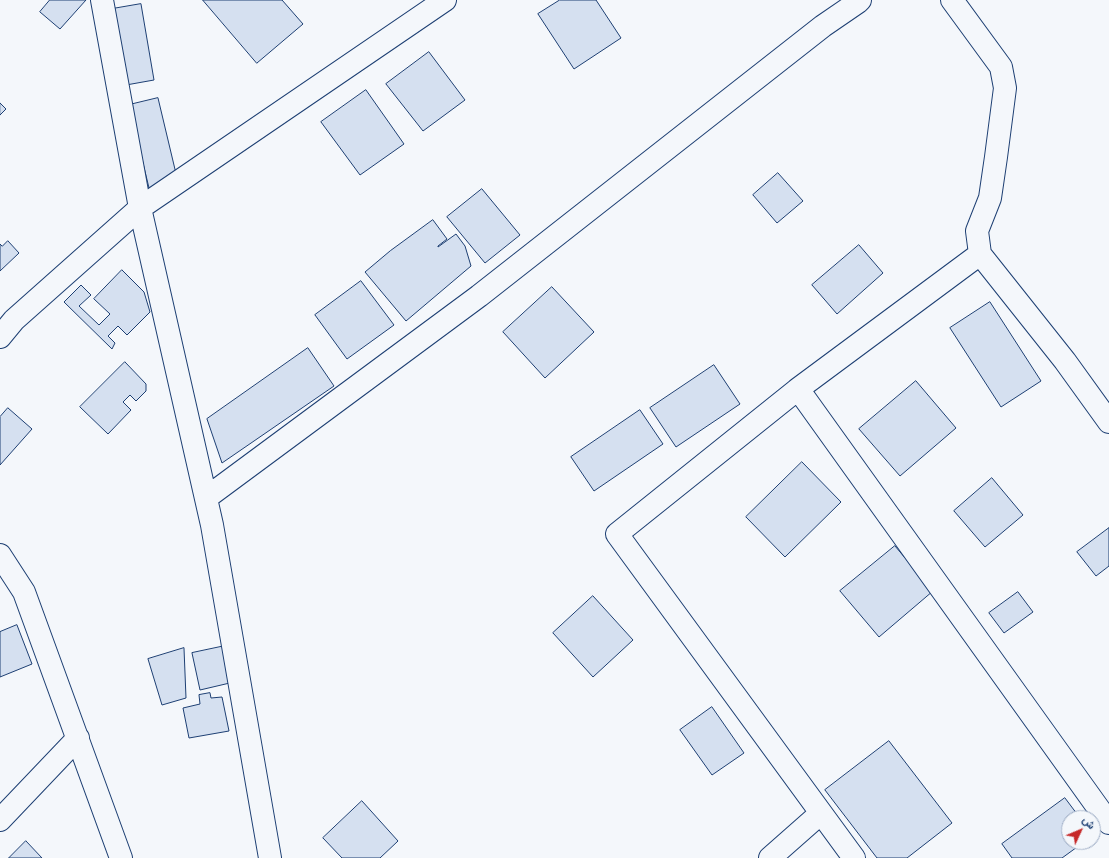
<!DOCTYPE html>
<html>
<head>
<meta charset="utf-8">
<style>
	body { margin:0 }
	#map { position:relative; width:1109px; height:858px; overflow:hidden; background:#f4f7fb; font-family:Barlow,Vazirmatn,sans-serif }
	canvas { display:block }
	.north { position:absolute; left:1061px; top:810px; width:40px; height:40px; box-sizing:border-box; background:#f4f7fb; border:1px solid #9eadc5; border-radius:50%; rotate:46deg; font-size:11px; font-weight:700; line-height:16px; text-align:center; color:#1d3f73 }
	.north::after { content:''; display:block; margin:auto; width:14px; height:18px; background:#c62828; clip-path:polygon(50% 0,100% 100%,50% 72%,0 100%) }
</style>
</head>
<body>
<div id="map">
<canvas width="1109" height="858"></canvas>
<div class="north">ش</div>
</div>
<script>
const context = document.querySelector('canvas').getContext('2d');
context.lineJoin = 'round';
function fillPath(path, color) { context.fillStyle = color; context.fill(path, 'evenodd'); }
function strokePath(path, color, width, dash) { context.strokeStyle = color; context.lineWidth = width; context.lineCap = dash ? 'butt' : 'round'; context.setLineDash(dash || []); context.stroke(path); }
const building = new Path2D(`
	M50,0H86L60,29L40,12Z
	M203,0H282L303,24L257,63Z
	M560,0H596L621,38L574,69L538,14Z
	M141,4L154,80L126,85L112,9Z
	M429,52L465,100L423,131L386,84Z
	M366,90L404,144L360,175L321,122Z
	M158,98L178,182L149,188L129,105Z
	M0,103L6,109L0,115Z
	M778,173L803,201L777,223L753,195Z
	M482,189L520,235L485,263L447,217Z
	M433,220L447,239L438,246V247L456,234L465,246L471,266L406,321L365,272L390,251Z
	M8,241L19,253L0,271V244L2,246Z
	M859,245L883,273L837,314L812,285Z
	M122,270L144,292L150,312L127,335L118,326L108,336L115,343L112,349L64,302L81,285L91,295L79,306L99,325L110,314L94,299Z
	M361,281L394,325L347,359L315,315Z
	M552,287L594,332L545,378L503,332Z
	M990,302L1041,381L1001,407L950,328Z
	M308,348L334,386L222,463L207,419Z
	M125,362L146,384V391L136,401L130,395L123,402L131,410L108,434L80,407Z
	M714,365L740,404L676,447L650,408Z
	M916,381L956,428L900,476L859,429Z
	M8,408L32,429L0,465V417Z
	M640,410L663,444L594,491L571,457Z
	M802,462L841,502L785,557L746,517Z
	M992,478L1023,515L985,547L954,511Z
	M1109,528V566L1096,576L1077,552Z
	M895,546L933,591L879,637L840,591Z
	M1018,592L1033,612L1004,633L989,613Z
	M593,596L633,640L593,677L553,633Z
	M17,625L32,664L0,677V632Z
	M225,646L234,682L200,690L192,653Z
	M184,648L186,698L162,705L148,659Z
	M210,693L211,698L222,697L229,731L189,738L183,708L200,704L199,695Z
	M712,707L744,753L712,775L680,730Z
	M889,741L952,823L907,858H877L825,790Z
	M1065,798L1080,818H1069V842H1084L1062,858H1012L1002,844Z
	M362,801L398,841L380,858H342L323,838Z
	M26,841L42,858H9Z`);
fillPath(building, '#d5e0f0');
strokePath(building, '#1d3f73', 1);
const minor = new Path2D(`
	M102,0L140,208L212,525L270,858
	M952,0L1001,67L1005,88L996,157L990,198L977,231L980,254L1065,361L1109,422
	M0,337L14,320L140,208L445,0
	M798,389L980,254
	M206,498L479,296L823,26L858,2L860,0
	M0,555L24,592L121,858
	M0,820L78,738
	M770,858L821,813
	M854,858L617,534L798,389L1109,823`);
strokePath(minor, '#1d3f73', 24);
strokePath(minor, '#f4f7fb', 22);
</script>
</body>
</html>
